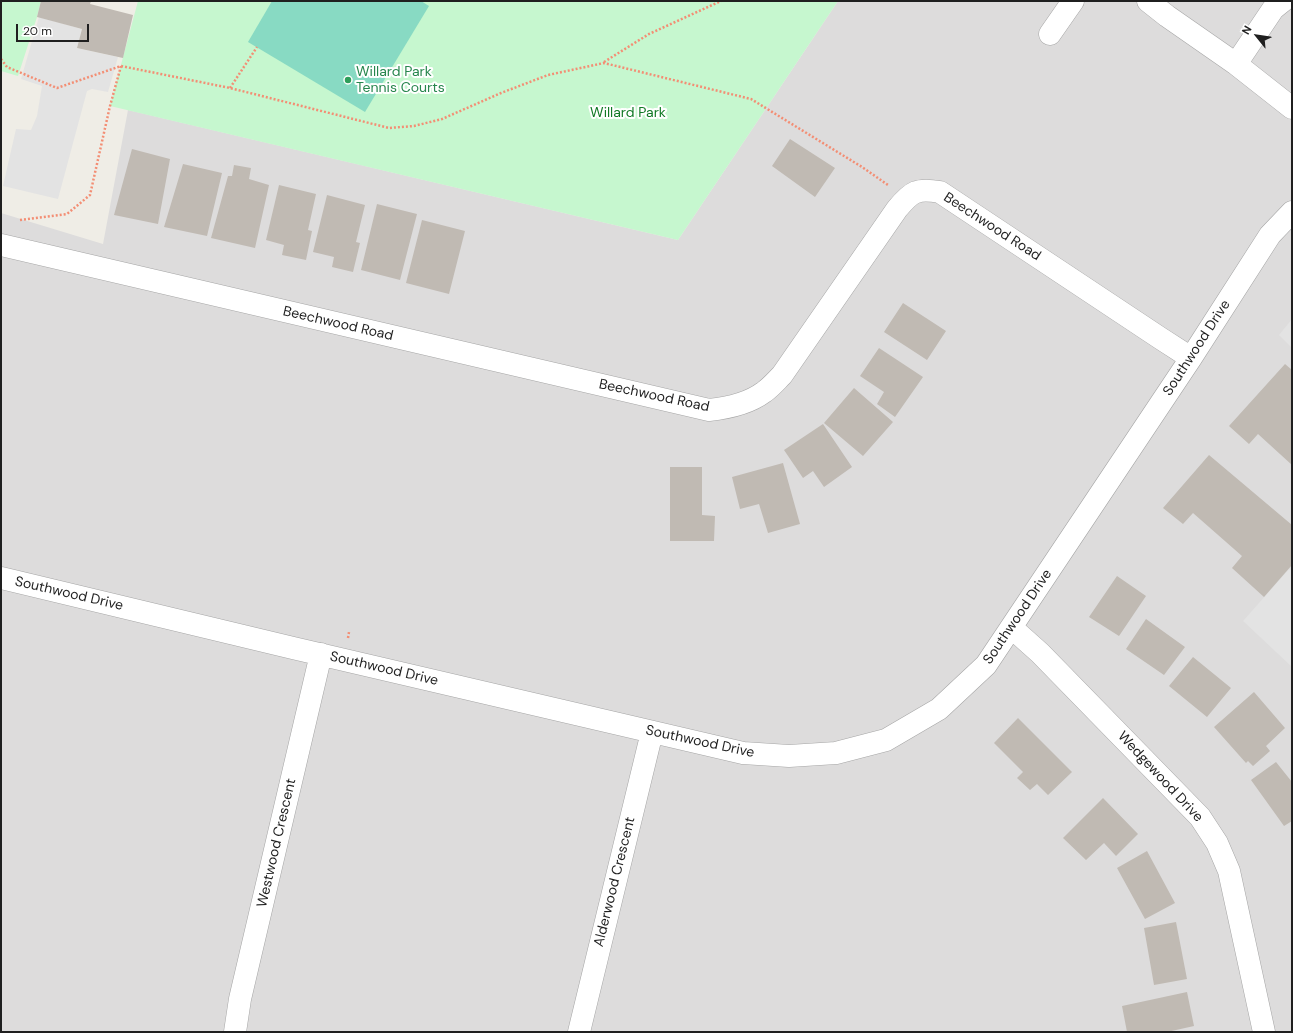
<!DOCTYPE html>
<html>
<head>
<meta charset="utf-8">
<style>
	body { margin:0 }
	#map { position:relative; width:1293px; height:1033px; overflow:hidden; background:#efede6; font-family:"DM Sans",sans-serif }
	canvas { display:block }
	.frame { position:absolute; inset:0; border:2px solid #1f1f1f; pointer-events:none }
	.north { position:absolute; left:1237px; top:16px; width:40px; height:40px; -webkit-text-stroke:3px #fff; paint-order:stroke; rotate:300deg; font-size:11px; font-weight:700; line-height:16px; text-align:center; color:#1f1f1f }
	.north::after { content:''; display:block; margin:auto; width:14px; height:18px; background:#1f1f1f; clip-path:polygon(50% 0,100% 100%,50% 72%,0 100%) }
	.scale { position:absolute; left:16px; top:24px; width:73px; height:18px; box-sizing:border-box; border:2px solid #1f1f1f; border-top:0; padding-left:5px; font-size:12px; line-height:14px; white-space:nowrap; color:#1f1f1f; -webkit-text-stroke:3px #fff; paint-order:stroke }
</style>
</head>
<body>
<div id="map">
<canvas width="1293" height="1033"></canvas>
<div class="frame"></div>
<div class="north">N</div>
<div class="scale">20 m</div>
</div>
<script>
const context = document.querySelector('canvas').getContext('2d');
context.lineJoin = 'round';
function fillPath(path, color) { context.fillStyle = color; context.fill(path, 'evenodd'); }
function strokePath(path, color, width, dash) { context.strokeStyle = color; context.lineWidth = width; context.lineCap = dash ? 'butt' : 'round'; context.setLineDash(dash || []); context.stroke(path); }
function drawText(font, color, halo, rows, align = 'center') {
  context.font = font + ' "DM Sans",sans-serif'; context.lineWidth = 4; context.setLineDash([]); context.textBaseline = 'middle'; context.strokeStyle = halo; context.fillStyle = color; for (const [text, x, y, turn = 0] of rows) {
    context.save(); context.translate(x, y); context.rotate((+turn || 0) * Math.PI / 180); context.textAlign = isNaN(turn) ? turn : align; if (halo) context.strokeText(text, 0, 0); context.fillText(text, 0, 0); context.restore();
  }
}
fillPath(new Path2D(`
	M838,1H1292V1032H1V213L103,244L128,110L678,240Z`), '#dddcdc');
fillPath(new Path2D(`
	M1,1H41L37,17L18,76L1,71Z
	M138,1H838L678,240L110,106Z`), '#c6f7cf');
fillPath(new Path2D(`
	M272,1H421L429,6L365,112L248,42Z`), '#88dac3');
fillPath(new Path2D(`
	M39,17L82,29L77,48L118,57L108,92L92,89L87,91L58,199L3,186L16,129L31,130L37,116L42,86L21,79Z
	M1292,319V348L1279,335Z
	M1289,569L1292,571V667L1243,621Z`), '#e3e3e3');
fillPath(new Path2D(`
	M41,1H91L90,4L133,15L123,58L77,48L82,29L37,17Z
	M790,139L835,168L815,197L772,166Z
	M132,149L170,159L158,224L114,215Z
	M183,164L222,173L207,236L164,227Z
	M234,165L251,168L249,179L269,185L255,248L211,238L228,176H232Z
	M279,185L316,194L308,230L312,231L306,260L282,255L284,245L266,240Z
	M327,195L365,205L356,242L360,243L353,272L332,267L334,257L313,252Z
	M377,204L417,214L400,280L361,270Z
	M422,220L465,231L449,294L406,283Z
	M903,303L946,331L927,360L884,332Z
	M879,348L923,377L895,417L877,404L884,392L860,376Z
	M1285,364L1292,370V465L1258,434L1249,444L1229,426Z
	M854,388L893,422L863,456L824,423Z
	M823,424L852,467L824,487L813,471L803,478L784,450Z
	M1209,455L1292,525V565L1264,597L1232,568L1242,556L1193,513L1183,524L1163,508Z
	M783,463L800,524L768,533L759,504L740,509L732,477Z
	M670,467H702V515L715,516L714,541H670Z
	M1117,576L1146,596L1119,636L1089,617Z
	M1146,619L1185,647L1164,675L1126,649Z
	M1193,657L1231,688L1207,717L1169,686Z
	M1254,692L1285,728L1266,746L1270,751L1253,766L1248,761L1246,763L1214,727Z
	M1018,718L1072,772L1048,795L1037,784L1030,790L1017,778L1023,772L994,743Z
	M1276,762L1292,782V821L1284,826L1251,780Z
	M1103,798L1138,834L1116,856L1104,843L1086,860L1063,838Z
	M1147,851L1175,903L1145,919L1117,868Z
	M1176,922L1187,979L1154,985L1144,928Z
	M1187,992L1194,1026L1167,1032H1127L1122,1006Z`), '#c0bab3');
const minor = new Path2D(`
	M1148,1L1167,16L1236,64L1292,108
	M1050,34L1073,1
	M1236,64L1273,9L1283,1
	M1,245L709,410C728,408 748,404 764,392C771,387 776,381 782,375L897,209C912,191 917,188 940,192L1160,338L1191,358
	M1,578L293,648L743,753L789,756L836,753L886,740L939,709L986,665L1191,358L1270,235L1292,212
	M1012,628L1040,653L1200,817L1217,843L1229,871L1264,1032
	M235,1032L240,999L321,654
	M579,1032L652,732`);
strokePath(minor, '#a6a6a6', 23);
strokePath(new Path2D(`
	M1,59L7,67L57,88L121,66L230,88L389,128L414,126L442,119L501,93L548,75L604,63L751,99L862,167L888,185
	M604,62L649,34L721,1
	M230,88L257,47
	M20,220L67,214L90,195L110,106L121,66
	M348,638L349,632`), '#f38e74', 2.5, [2, 2]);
strokePath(minor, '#fff', 22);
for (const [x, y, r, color] of [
	[348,80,4,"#2e9e5b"]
]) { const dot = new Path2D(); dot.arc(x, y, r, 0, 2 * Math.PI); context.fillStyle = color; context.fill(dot); strokePath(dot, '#fff', 1.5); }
drawText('14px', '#27864d', '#fff', [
	["Willard Park",356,72],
	["Tennis Courts",356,88]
], 'left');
drawText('14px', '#117925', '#fff', [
	["Willard Park",628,113]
]);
drawText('14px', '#1f1f1f', '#fff', [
	["Beechwood Road",992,227,33],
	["Beechwood Road",338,324,13],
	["Southwood Drive",1197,348,-57],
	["Beechwood Road",654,396,12],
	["Southwood Drive",69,594,13],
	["Southwood Drive",1018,617,-56],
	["Southwood Drive",384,669,13],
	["Southwood Drive",700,742,12],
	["Wedgewood Drive",1160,777,47],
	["Westwood Crescent",277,843,-77],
	["Alderwood Crescent",615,882,-76]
]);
</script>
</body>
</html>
